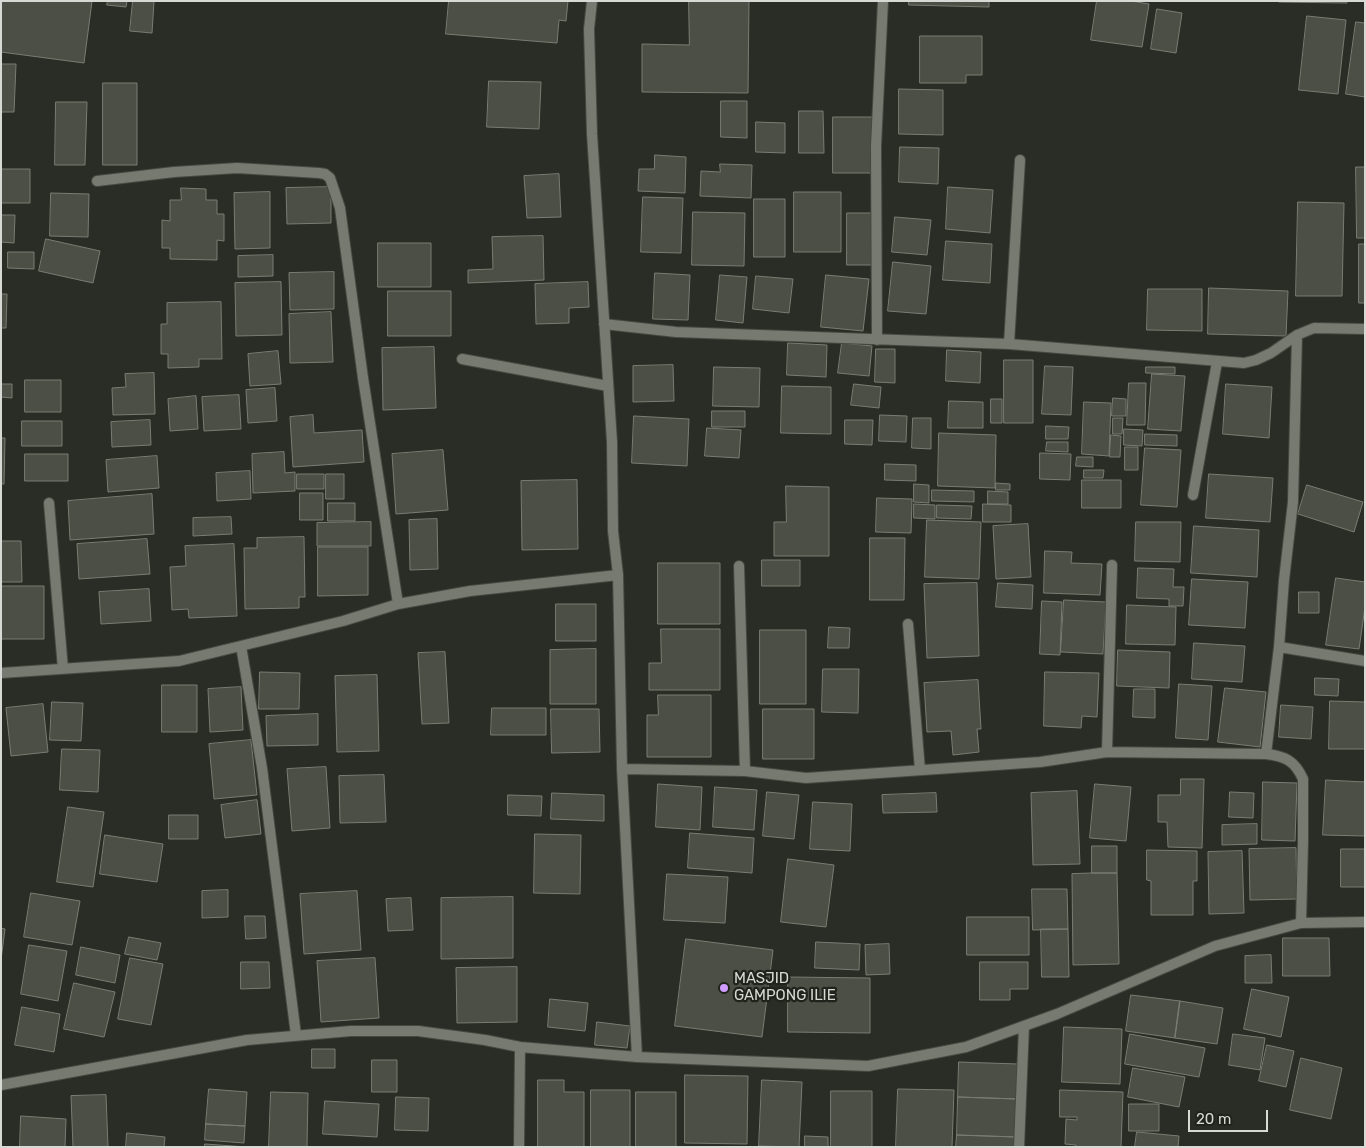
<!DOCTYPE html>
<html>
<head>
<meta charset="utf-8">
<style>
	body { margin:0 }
	#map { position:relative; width:1366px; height:1148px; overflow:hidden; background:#2a2d25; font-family:Rubik,sans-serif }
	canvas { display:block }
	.frame { position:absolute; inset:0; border:2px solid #d7dad4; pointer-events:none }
	.scale { position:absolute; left:1188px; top:1110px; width:80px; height:22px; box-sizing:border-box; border:2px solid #d7dad4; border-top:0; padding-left:6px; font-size:15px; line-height:18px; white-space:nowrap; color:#d7dad4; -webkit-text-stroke:4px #20231c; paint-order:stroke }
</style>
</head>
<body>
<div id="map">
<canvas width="1366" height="1148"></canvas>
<div class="frame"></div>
<div class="scale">20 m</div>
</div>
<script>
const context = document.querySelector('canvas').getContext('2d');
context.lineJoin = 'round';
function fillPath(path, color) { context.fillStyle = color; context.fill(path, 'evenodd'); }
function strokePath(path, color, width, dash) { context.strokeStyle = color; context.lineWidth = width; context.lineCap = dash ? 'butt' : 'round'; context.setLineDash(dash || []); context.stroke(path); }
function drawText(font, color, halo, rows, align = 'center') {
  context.font = font + ' Rubik,sans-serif'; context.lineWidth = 4.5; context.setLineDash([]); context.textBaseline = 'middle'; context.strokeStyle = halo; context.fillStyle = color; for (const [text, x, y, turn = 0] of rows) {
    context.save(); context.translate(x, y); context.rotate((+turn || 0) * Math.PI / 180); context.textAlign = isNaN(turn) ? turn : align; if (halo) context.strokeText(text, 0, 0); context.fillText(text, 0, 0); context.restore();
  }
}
const building = new Path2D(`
	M1,1H92L84,63L1,52Z
	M108,1H127L126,7L107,5Z
	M133,1H154L152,33L130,31Z
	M449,1H568L566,21L559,20L557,43L446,34Z
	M689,1H749L748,93L642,92V44L689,45Z
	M909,1H989V7L909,5Z
	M1097,1H1131L1149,4L1142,47L1091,40Z
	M1279,1H1347V3L1279,2Z
	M1157,9L1182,13L1176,53L1151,49Z
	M1307,16L1346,20L1338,94L1299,90Z
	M1356,22L1365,23V97L1346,94Z
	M920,36H982V75H966V83H920Z
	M1,64H16L14,112H1Z
	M489,81L541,82L539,129L487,127Z
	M103,83H137V165H103Z
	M899,89L943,90V135L899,134Z
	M721,101H747V138L721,137Z
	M56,102H87L85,165H55Z
	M799,111H823L824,153H799Z
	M833,117H874V173H833Z
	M756,122L785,123V153L756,152Z
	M900,147L939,148L938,184L899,182Z
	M655,155L686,157L685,193L638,191L639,169H654Z
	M720,164L752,165L751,198L700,196L701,171L720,172Z
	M1356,167H1365V238H1357Z
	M1,169H30V203H1Z
	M559,174L561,217L527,218L524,176Z
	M331,187V223L287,224L286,188Z
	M948,187L993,190L990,233L946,229Z
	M181,188L206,189V200H217V214H224V241L217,240V260L170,259V248H162V220L170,221V200H181Z
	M270,192V248L235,249L234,193Z
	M794,192H841V252H794Z
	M51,193L89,194L88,237L50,236Z
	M643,197L683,198L681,253L641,252Z
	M754,199H785V257H754Z
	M1298,202L1344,203L1342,296H1296Z
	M693,212L745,213L744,266L692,265Z
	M847,213H873V265H847Z
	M1,215H15L14,243L1,242Z
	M895,217L931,220L927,255L892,252Z
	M543,236L544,280L468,283V270L493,269L492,237Z
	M46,239L100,251L93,283L39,271Z
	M946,241L992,244L990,283L943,280Z
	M378,243H431V287H378Z
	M1359,244H1365V303H1359Z
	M8,252H34V269L8,268Z
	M273,255V276L238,277V256Z
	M893,262L931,266L926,314L888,311Z
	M334,272V309L290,310L289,273Z
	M655,273L690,275L688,320L653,319Z
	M720,275L747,277L743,323L716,320Z
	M826,275L869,279L863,331L821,327Z
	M756,276L793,279L789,313L753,309Z
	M281,282L282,335L236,336L235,283Z
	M588,282L589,307L569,308V323L536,324L535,284Z
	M1209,288L1288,291L1286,336L1208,334Z
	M1148,289H1202V331L1147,330Z
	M388,291H451V336H388Z
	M1,294H7L6,328H1Z
	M221,302L222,359H199V367L168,368V354H161V324H167V303Z
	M331,312L333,362L290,363L289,314Z
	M788,343L827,345L826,377L787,375Z
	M842,343L872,346L869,376L838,373Z
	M434,347L436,408L383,410L382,348Z
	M876,349H895V383L875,382Z
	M947,350L981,352L980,383L946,381Z
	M278,351L281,384L250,386L248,354Z
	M1004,360H1033V423H1004Z
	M673,365L674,401L633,402V366Z
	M1045,366L1073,367L1071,415L1042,414Z
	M714,367L760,368L759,407L713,406Z
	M1146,367H1175V374L1146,373Z
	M154,373L155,414L113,415L112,388L126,387L125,374Z
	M1152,374L1185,376L1181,431L1148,429Z
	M25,380H61V412H25Z
	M1129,383H1146L1145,425H1127Z
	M1,384H12V398L1,397Z
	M854,384L881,387L879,408L851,405Z
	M1226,384L1272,387L1269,438L1223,434Z
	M782,386L831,387V434L781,433Z
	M275,388L277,421L248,423L246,390Z
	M239,395L241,429L204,431L202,397Z
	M196,396L198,429L170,431L168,399Z
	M1113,398L1126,399V416H1112Z
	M991,399H1002V423H991Z
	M949,401L983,402V428H948Z
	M1084,402L1111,403L1109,456L1082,454Z
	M712,411H745V427H712Z
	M313,415L314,433L362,430L364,462L293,467L290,417Z
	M880,415L907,416L906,442L879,441Z
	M634,416L689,419L687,466L632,463Z
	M913,418H931V449L912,448Z
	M1113,418H1123L1122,434H1113Z
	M150,420L151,445L112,447L111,422Z
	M845,420H873L872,445L845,444Z
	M22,421H62V446H22Z
	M1046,426L1069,427L1068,439H1046Z
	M707,428L741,430L739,458L705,456Z
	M1124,429L1143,430L1142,446L1124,445Z
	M939,433L996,435L995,488L938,486Z
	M1145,434L1177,435V446L1145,445Z
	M1111,435L1121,436L1120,457H1110Z
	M1,438H5L4,484H1Z
	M1047,442H1068V452L1046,451Z
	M1125,447H1138V470H1125Z
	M1145,448L1181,450L1177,507L1141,505Z
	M443,450L448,510L396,514L392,454Z
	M284,452L285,473L295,472V491L253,493L252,454Z
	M1040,453L1071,454L1070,480L1040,479Z
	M25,454H68V481H25Z
	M157,456L159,488L108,492L106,460Z
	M1077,457H1093V467L1076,466Z
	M885,464L916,465V481L885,480Z
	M1084,470H1104L1103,478H1084Z
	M250,471L251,499L217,501L216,473Z
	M297,474H324V489H297Z
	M326,474H344V499H326Z
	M1209,474L1273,478L1270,522L1206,518Z
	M577,480L578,549L522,550L521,481Z
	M1082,480H1121V508H1082Z
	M996,483L1010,484V490H996Z
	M914,484L929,485V503L914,502Z
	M1307,485L1363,502L1354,532L1298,514Z
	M786,486L829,487V556H774V522H786Z
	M932,490L974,491V502L932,501Z
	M988,491L1008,492V504H988Z
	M300,493H323V520H300Z
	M152,494L154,534L70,540L68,501Z
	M877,498L912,499L911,533L876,532Z
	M328,503H355V521H328Z
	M914,504L935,505V519L914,518Z
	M983,504L1011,505V522H983Z
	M937,505L972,506L971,519L937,518Z
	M231,517L232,534L193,536V518Z
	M437,519L438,569L410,570L409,520Z
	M927,520L981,522L979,579L925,577Z
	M371,522V546H317V523Z
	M1136,522H1181L1180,562L1135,561Z
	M1028,524L1031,577L996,579L993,526Z
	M1194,526L1259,530L1257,577L1191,573Z
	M304,537L305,597H299V608L245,609L244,548H257V538Z
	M870,538H905L904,600H870Z
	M147,539L150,574L79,579L77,544Z
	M1,541H21L22,582H1Z
	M234,544L237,616L189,618L188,609L172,610L170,567L186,566L185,546Z
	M318,547H368V595L318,596Z
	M1045,551L1072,552L1071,563L1102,564L1100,595L1044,593Z
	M762,560H800V586H762Z
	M658,563H720V624H658Z
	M1138,568L1174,569L1173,587H1184L1183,606H1169V599L1137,598Z
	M1336,578L1365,582V607L1359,649L1326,645Z
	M1192,579L1248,582L1245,628L1189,625Z
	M977,583L979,656L927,658L924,584Z
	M998,583L1033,585L1032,609L996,607Z
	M1,586H44V639H1Z
	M149,589L151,621L101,624L99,592Z
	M1299,592H1319V613H1299Z
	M1064,600L1106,602L1103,654L1061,652Z
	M1042,601L1062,602L1060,655L1040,654Z
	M556,604H596V641H556Z
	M1127,605L1176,607L1175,645L1126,644Z
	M829,627L850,628L849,648H828Z
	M661,629H720V690H649V663H661Z
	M760,630H806V704H760Z
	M1194,643L1245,646L1242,682L1192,679Z
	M596,649V704H550V650Z
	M1118,650L1170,652L1169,688L1117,686Z
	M445,652L449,723L422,724L418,653Z
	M823,669H859L858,713L822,712Z
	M260,672L300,673L299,709H259Z
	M1045,672L1099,673L1097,717L1082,716L1081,728L1044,726Z
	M377,675L379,751L337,752L335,676Z
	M1315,678L1339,679L1338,696L1315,695Z
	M978,680L981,729H977L979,752L953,755L951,731L927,732L924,683Z
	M1179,684L1212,686L1208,740L1176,738Z
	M162,685H197V732H162Z
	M241,687L243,730L210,732L208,689Z
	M1225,688L1266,692L1260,747L1218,742Z
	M1134,689H1155V718L1133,717Z
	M658,695H711V757H647V715H658Z
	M1330,701L1365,702V749H1329Z
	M52,702L83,703L81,741L50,740Z
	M43,704L48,752L11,756L6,708Z
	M1281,705L1313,707L1311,739L1279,737Z
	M492,708H546V735H491Z
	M551,709H599L600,752L552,753Z
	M763,709H814V759H763Z
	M318,714V745L267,746L266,716Z
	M251,740L257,795L214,799L209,744Z
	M62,749L100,750L98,792L60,790Z
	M326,767L330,828L292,831L287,769Z
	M384,775L386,822L340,823L339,776Z
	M1181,779H1204L1202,848L1168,847L1167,822H1158V795H1180Z
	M1326,780L1365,782V836L1323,835Z
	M1263,782L1297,783L1295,841L1262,840Z
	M658,784L702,787L700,830L656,827Z
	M1095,784L1131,787L1126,841L1090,838Z
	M715,787L757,790L754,830L713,827Z
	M1077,791L1080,864L1033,865L1031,793Z
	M767,792L799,795L794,839L763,836Z
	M1230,792L1254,793L1253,818L1229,817Z
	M552,793L604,795V821L551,819Z
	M936,793L937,812L883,813L882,795Z
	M508,795L542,796L541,816L508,815Z
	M257,800L261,834L225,838L221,805Z
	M813,802L852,804L850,851L810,849Z
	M68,807L104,812L93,887L57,882Z
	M169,815H198V839H169Z
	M1257,824V844L1222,845V825Z
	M690,833L754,838L752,873L688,868Z
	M535,834L581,835L580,894L534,893Z
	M105,835L163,844L157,882L100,874Z
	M1092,846H1117V873H1092Z
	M1296,848L1297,899L1250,900L1249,849Z
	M1341,849H1365V887H1341Z
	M1147,850L1197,851V881H1193V915H1151V881L1147,880Z
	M1242,851L1244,913L1209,914L1208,852Z
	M788,859L834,865L826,927L781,922Z
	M1092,873H1117L1119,964L1073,965L1072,874Z
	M667,874L728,877L725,923L664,920Z
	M1032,889H1067L1068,929L1033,930Z
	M228,890V917L202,918V891Z
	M357,891L361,950L304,954L300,894Z
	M31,893L80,901L72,945L24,937Z
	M513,897V958L441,959V898Z
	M411,898L413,930L388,931L386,899Z
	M245,916H265L266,938L246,939Z
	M967,917H1029V955H967Z
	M1,928L5,929L1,960Z
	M1041,929H1068L1069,977H1042Z
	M129,937L161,943L157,960L125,954Z
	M1283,938H1329L1330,976H1283Z
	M686,939L773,950L762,1037L675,1026Z
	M816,942L860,944L859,970L815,968Z
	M889,944L890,974L866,975L865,945Z
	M29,945L67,951L58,1001L21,994Z
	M81,947L120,955L115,983L76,975Z
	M1271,955L1272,983H1245V956Z
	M130,958L163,964L151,1025L118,1019Z
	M375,958L379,1018L321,1022L317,961Z
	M241,962H269L270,988L241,989Z
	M980,962H1028V989H1010V1000H980Z
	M517,967V1022L457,1023L456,968Z
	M788,977L870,978V1033L788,1032Z
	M74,983L115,992L104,1037L64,1029Z
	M1252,989L1289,997L1281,1037L1244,1029Z
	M1131,995L1180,1001L1175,1038L1126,1031Z
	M550,999L588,1003L585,1031L548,1027Z
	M1180,1001L1223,1008L1217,1044L1175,1038Z
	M22,1007L60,1014L54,1052L15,1045Z
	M597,1022L630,1026L627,1048L595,1045Z
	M1064,1027L1122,1029L1120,1084L1062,1082Z
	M1130,1034L1205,1048L1199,1077L1125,1064Z
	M1233,1034L1265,1038L1260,1070L1229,1065Z
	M1267,1045L1294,1051L1286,1087L1259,1081Z
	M312,1049H335V1068H312Z
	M1301,1058L1342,1068L1331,1119L1290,1110Z
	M372,1060H397V1092H372Z
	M959,1062L1018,1064L1017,1099L958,1097Z
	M1133,1068L1185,1077L1179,1107L1128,1097Z
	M685,1075L748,1076L747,1144L685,1143Z
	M538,1080H564V1092H584V1147H538Z
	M762,1080L802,1082L799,1147L759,1146Z
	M209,1089L247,1092L245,1126L206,1124Z
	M898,1089L954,1090L952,1147H896Z
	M591,1090H630V1147H591Z
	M1060,1090L1123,1092L1121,1147H1076V1145L1065,1144L1066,1119L1077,1120V1117H1060Z
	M831,1091H872V1147H831Z
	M271,1092L308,1093L307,1147H269Z
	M636,1092H676V1147H636Z
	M106,1095L108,1147H73L71,1096Z
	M396,1097L429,1098L428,1131L395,1130Z
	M958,1097L1017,1099L1016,1137L957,1135Z
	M325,1101L379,1104L377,1137L323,1134Z
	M1129,1104H1159V1131H1129Z
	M21,1116L66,1119L65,1147H20Z
	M206,1124L245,1126L244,1143L205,1140Z
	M1137,1132L1179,1136L1178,1147H1135Z
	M127,1133L165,1137L164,1147H126Z
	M957,1135L1016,1137L1015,1147H956Z
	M805,1136L828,1137V1147H805Z
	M205,1144L247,1147H205Z`);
fillPath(building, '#4b4f46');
strokePath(building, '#787d73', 1);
const minor = new Path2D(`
	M592,1L589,29L592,134L612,442L613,531L618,575L622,769L637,1057
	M97,181L174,172L237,168L319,173L325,174L330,178L340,208L363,378L398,604
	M604,324L676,332L1009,344L1244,363L1256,360L1271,353L1297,335L1314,328L1365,329
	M877,340L876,146L883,1
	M1009,344L1020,160
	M462,359L608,386
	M1193,495L1217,362
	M49,503L63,669
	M739,566L745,771
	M908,624L920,770
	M241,646L262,768L296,1035
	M1279,647L1365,661
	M1,673L179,661L343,621L398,604L470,591L618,575
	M1107,752L1112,565
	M1266,754L1279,647L1284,580L1293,502L1297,335
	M622,769L745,771L806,778L1040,762L1107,752L1266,754C1285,756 1295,761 1303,779V842L1301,923
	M1,1085L247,1040L351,1031H418L485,1040L520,1047L637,1057L868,1066L966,1047L1057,1014L1215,946L1301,923L1365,922
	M519,1147L520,1047
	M1019,1147L1024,1026`);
strokePath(minor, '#454941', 12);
strokePath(minor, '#767a71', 10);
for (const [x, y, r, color] of [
	[724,988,5,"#d09dfe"]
]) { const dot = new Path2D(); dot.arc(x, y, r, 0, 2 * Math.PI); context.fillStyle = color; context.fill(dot); strokePath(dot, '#20231c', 2); }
drawText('15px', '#d7dad4', '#20231c', [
	["MASJID",734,979],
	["GAMPONG ILIE",734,996]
], 'left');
</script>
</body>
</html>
